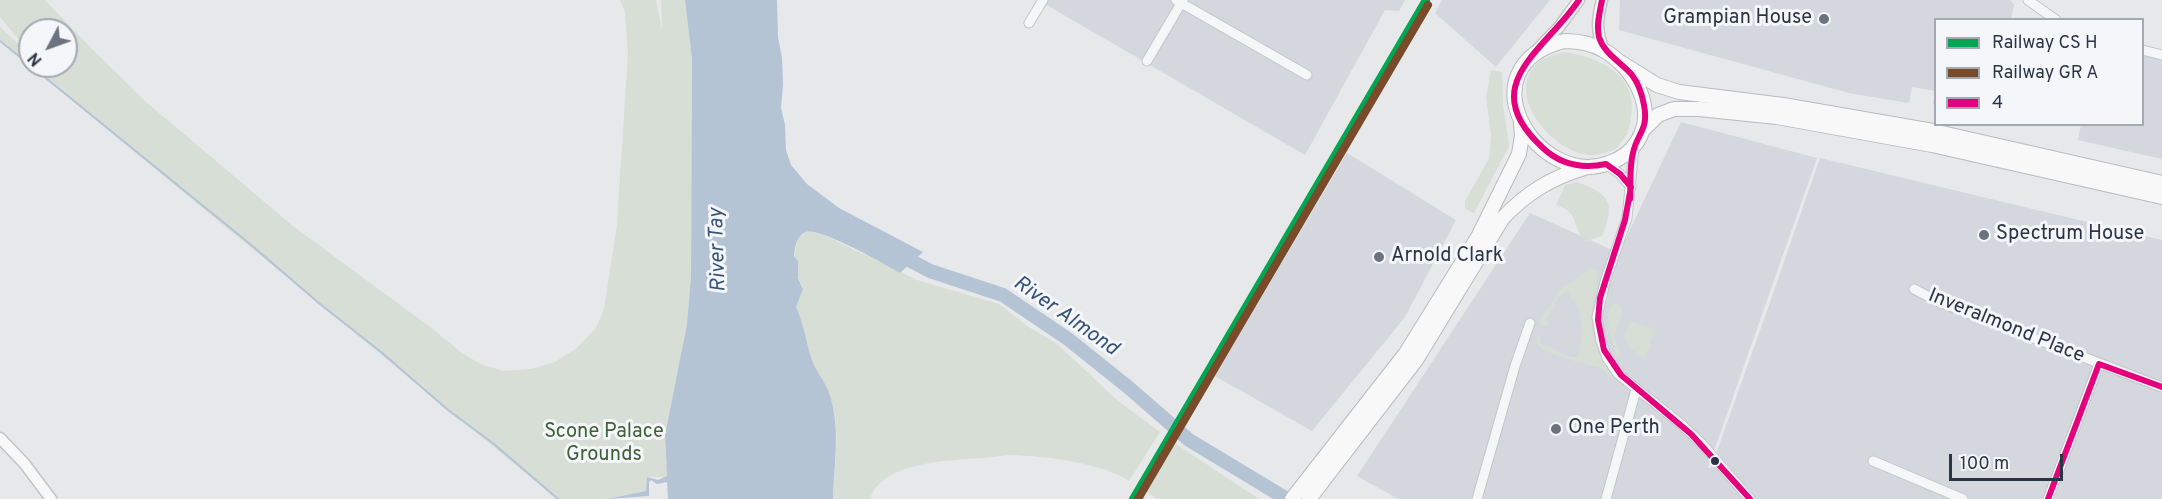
<!DOCTYPE html>
<html>
<head>
<meta charset="utf-8">
<style>
	body { margin:0 }
	#map { position:relative; width:2162px; height:499px; overflow:hidden; background:#e6e8ea; font-family:Overpass,sans-serif }
	canvas { display:block }
	.legend { position:absolute; left:1934px; top:18px; width:210px; height:108px; box-sizing:border-box; background:#f4f6f9; border:2px solid #a4a8b1; margin:0; padding:8px 10px; list-style:none; font-size:18px; color:#2b3445 }
	.legend li { display:flex; align-items:center; gap:12px; height:30px }
	.legend b { width:30px; border:2px solid #a4a8b1 }
	.north { position:absolute; left:18px; top:18px; width:60px; height:60px; box-sizing:border-box; background:#f4f6f9; border:2px solid #a4a8b1; border-radius:50%; rotate:229deg; font-size:16px; font-weight:700; line-height:24px; text-align:center; color:#2b3445 }
	.north::after { content:''; display:block; margin:auto; width:21px; height:27px; background:#6c737f; clip-path:polygon(50% 0,100% 100%,50% 72%,0 100%) }
	.scale { position:absolute; left:1949px; top:454px; width:114px; height:27px; box-sizing:border-box; border:3px solid #2b3445; border-top:0; padding-left:8px; font-size:18px; line-height:21px; white-space:nowrap; color:#2b3445; -webkit-text-stroke:4px #f4f6f9; paint-order:stroke }
</style>
</head>
<body>
<div id="map">
<canvas width="2162" height="499"></canvas>
<ul class="legend">
<li><b style="height:8px;background:#00a651"></b>Railway CS H</li>
<li><b style="height:8px;background:#7a4b2a"></b>Railway GR A</li>
<li><b style="height:8px;background:#e5007d"></b>4</li>
</ul>
<div class="north">N</div>
<div class="scale">100 m</div>
</div>
<script>
const context = document.querySelector('canvas').getContext('2d');
context.lineJoin = 'round';
function fillPath(path, color) { context.fillStyle = color; context.fill(path, 'evenodd'); }
function strokePath(path, color, width, dash) { context.strokeStyle = color; context.lineWidth = width; context.lineCap = dash ? 'butt' : 'round'; context.setLineDash(dash || []); context.stroke(path); }
function drawText(font, color, halo, rows, align = 'center') {
  context.font = font + ' Overpass,sans-serif'; context.lineWidth = 6; context.setLineDash([]); context.textBaseline = 'middle'; context.strokeStyle = halo; context.fillStyle = color; for (const [text, x, y, turn = 0] of rows) {
    context.save(); context.translate(x, y); context.rotate((+turn || 0) * Math.PI / 180); context.textAlign = isNaN(turn) ? turn : align; if (halo) context.strokeText(text, 0, 0); context.fillText(text, 0, 0); context.restore();
  }
}
fillPath(new Path2D(`
	M1038,0H1405L1399,11L1385,10L1305,155Z
	M1442,0H1550L1496,67L1435,13Z
	M1620,0H2010L2014,4L2011,19L1936,20L1935,104H1933L1935,91L1912,87L1909,103L1849,93L1619,30Z
	M2143,53L2162,58V159L2078,140L2081,125L2142,124Z
	M1681,122L1817,158L1708,468H1711L1768,308L1820,158L2162,240V499H1398L1357,476L1530,213L1619,253Z
	M1347,153L1456,220L1405,317L1312,431L1215,376Z`), '#d4d7dd');
fillPath(new Path2D(`
	M0,0H45L90,47L145,101L293,226L434,330L462,353L482,365L505,371L531,369L555,362L577,348L596,328L604,309L617,225L628,53L625,12L620,0H656L662,30L661,0H685L692,59L691,276L687,324L665,435L667,477H647L646,491L606,499H557L30,66H66V30H30V53L0,17Z
	M0,27L30,55V66L0,41Z
	M1562,52C1595,55 1639,74 1631,116C1630,122 1629,129 1627,134C1624,139 1619,144 1616,149C1608,152 1597,156 1589,155C1552,152 1501,92 1540,61C1546,57 1555,55 1562,52Z
	M1491,70L1502,72L1503,104L1509,146L1474,213L1465,209V201L1489,159L1491,135L1486,97Z
	M1577,182C1610,194 1616,203 1602,236L1586,241C1570,227 1582,213 1556,205L1565,185Z
	M808,231L822,234L917,280L999,304L1030,328L1056,343L1117,400L1160,432L1129,481C1103,463 1045,456 1013,455C1004,455 994,457 985,458C952,460 882,461 870,499H833C834,469 840,436 833,406C829,389 817,376 812,360C806,342 804,324 796,307L803,287C794,272 792,253 799,237Z
	M1591,267L1598,271L1599,276C1587,315 1589,342 1613,375L1608,378L1603,369C1588,364 1549,356 1540,347C1536,343 1536,339 1537,334L1540,337V343L1571,357H1577L1582,337L1579,309L1567,291L1557,299L1546,320L1550,323L1545,327L1538,323L1561,289Z
	M1616,303L1621,306L1623,311L1614,336L1620,353L1617,357L1609,330L1608,314L1610,307Z
	M1630,321L1655,329L1645,359L1631,348L1624,337Z
	M1173,442L1259,499H1157L1146,491Z`), '#d6ded6');
fillPath(new Path2D(`
	M685,0H777L778,37L782,58L783,84L781,108L785,125L786,150L791,165L807,184L839,208L923,252L900,273C884,264 820,227 806,232C796,236 795,247 794,256L798,261V278L803,289L796,307C804,324 806,342 812,360C816,372 825,381 829,393C841,426 834,464 833,499H668L667,482L657,484L651,480L649,482V496L607,499L646,491L647,477L658,480L667,476L665,435L687,324L691,276L692,59Z`), '#b4c4d5');
strokePath(new Path2D(`
	M0,41L30,65
	M31,66L250,244L320,304L381,352L448,410L494,444L558,499`), '#b4c4d5', 2);
strokePath(new Path2D(`
	M896,253L930,271L1003,295L1068,339L1128,387L1189,440L1287,499`), '#b4c4d5', 14);
const minor = new Path2D(`
	M1176,0L1307,75
	M2028,0L2056,20
	M1029,23L1043,0
	M2142,50L2162,55
	M1147,61L1183,0
	M1634,147L1627,218L1605,282L1597,317L1601,341L1607,358L1618,374L1681,424L1702,444L1750,499
	M1606,164L1620,174L1631,187
	M1914,289L1939,302L2162,387
	M1873,461L1963,499
	M1477,499L1515,366L1530,323
	M1606,499L1636,390
	M2048,499L2099,364`);
const major = new Path2D(`
	M1602,0C1597,19 1596,32 1604,50
	M1533,54L1559,27L1579,0
	M0,438L24,463L51,499`);
const highway = new Path2D(`
	M1564,41C1578,41 1591,43 1603,50C1634,67 1658,110 1637,142C1630,153 1621,159 1609,163C1538,190 1462,67 1564,41Z
	M1620,62L1657,85L1679,92L1783,105L1933,131L2162,183
	M1645,128L1658,115L1674,109H1699L1777,117L1932,145L2162,197
	M1292,499L1406,353L1478,237L1519,154L1522,135L1521,124
	M1309,499L1416,360L1502,219C1526,193 1551,178 1584,168`);
strokePath(minor, '#c4c6c8', 11);
strokePath(major, '#c2c5c8', 13);
strokePath(highway, '#b8bbbf', 16);
strokePath(minor, '#f5f6f7', 9);
strokePath(major, '#f8f8f8', 10);
strokePath(highway, '#f8f8f8', 14);
strokePath(new Path2D(`
	M1579,0C1545,51 1474,85 1543,148C1561,165 1582,169 1606,164L1620,174L1631,187L1625,220L1600,298L1598,320L1604,350L1621,375L1691,434L1750,499
	M1602,0C1600,12 1596,24 1599,37C1604,54 1621,62 1632,75C1639,84 1642,94 1644,105C1649,130 1637,133 1633,153C1629,168 1631,184 1630,199
	M2099,364L2162,387
	M2048,499L2099,364`), '#e5007d', 6);
strokePath(new Path2D(`
	M1133,499L1426,0`), '#00a651', 8);
strokePath(new Path2D(`
	M1138,499L1428,5`), '#7a4b2a', 8);
for (const [x, y, r, color] of [
	[1824,19,6,"#6c737f"],
	[1984,235,6,"#6c737f"],
	[1379,257,6,"#6c737f"],
	[1556,429,6,"#6c737f"],
	[1715,461,5,"#2b3445"]
]) { const dot = new Path2D(); dot.arc(x, y, r, 0, 2 * Math.PI); context.fillStyle = color; context.fill(dot); strokePath(dot, '#f4f6f9', 2); }
drawText('20px', '#2b3445', '#f4f6f9', [
	["Grampian House",1812,19,"right"],
	["Spectrum House",1996,235],
	["Arnold Clark",1391,257],
	["One Perth",1568,429]
], 'left');
drawText('20px', '#2b3445', '#f4f6f9', [
	["Inveralmond Place",2006,327,22]
]);
drawText('20px', '#3f6138', '#f4f6f9', [
	["Scone Palace",604,433],
	["Grounds",604,456]
]);
drawText('italic 21px', '#34527a', '#f4f6f9', [
	["River Tay",719,250,-92],
	["River Almond",1065,317,35]
]);
</script>
</body>
</html>
